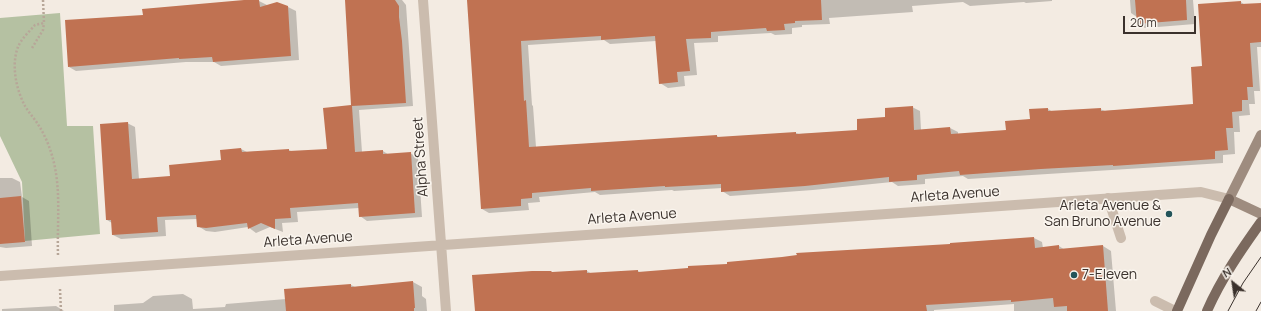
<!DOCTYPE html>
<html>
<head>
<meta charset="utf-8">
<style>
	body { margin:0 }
	#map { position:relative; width:1261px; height:311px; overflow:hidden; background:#f3ebe2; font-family:Manrope,sans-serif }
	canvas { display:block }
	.north { position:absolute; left:1213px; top:263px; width:40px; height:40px; -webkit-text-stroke:3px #faf5ee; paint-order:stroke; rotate:330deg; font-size:11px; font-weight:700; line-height:16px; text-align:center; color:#3a312c }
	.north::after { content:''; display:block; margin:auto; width:14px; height:18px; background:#3a312c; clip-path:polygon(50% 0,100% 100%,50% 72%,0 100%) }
	.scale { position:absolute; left:1123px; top:16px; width:73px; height:18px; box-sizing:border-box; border:2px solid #3a312c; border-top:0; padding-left:5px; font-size:12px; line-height:14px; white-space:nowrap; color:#3a312c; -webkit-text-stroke:3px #faf5ee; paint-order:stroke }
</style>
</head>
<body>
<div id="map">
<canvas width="1261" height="311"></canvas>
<div class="north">N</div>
<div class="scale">20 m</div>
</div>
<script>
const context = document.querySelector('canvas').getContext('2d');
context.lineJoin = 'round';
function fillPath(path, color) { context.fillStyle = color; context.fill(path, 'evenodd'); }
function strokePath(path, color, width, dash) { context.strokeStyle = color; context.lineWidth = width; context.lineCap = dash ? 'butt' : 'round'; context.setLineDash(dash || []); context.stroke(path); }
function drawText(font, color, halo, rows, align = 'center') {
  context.font = font + ' Manrope,sans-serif'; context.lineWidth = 3; context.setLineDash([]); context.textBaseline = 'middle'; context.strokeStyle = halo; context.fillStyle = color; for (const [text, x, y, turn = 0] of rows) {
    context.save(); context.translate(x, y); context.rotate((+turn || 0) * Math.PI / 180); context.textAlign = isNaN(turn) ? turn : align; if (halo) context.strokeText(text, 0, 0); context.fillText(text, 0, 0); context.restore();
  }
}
fillPath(new Path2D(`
	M60,13L67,126H93L100,234L25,241L22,182L0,136V18Z`), '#b5c1a2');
fillPath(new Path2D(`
	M346,0H402L406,5L413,106L359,110L362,152L383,151L389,155L410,153L418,158L422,217L367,221L360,216L359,208L297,212L298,222L282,223L283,232L270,227L256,233L248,227L215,232L206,231L198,226L197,219L165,220L166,236L121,239L113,235L112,223L107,220L127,123L135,127L139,179L171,177L222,161L221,151L241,149L247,152L289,150L293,152L328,150L324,109L352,106Z
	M468,0H1052V1L1026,3L1024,2L970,6L963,2L912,6L913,12L829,18L830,24L802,25V27L792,28V34L775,35L771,33L718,36V42L694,43L697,75L684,76L685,86L668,88L660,83L656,41L610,44L604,40L528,45L532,105L533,106L536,147L717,136L720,138L796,133L799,134L858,131L912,107L920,111L921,130L950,128L958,132V135L1007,131L1031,120L1048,109L1053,112L1100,109L1105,111L1194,105L1203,67L1199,5L1241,2L1245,5L1261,4V47H1257L1260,91H1254L1255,104H1249L1250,115L1239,116L1240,132H1234L1235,154L1223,155V163L968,179L963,176L925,179V184L898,186L892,182L813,190L730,196L722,191V188L674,191L672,190L600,195L595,192L539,197L540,202L528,203L529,210L489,213L482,209Z
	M1130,0H1193L1195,24L1145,28L1138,23L1137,17L1131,13Z
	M259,1L267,5L288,7L296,11L299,60L221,66L214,62H186L76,71L69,67L144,16Z
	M0,178H12L20,182L22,197L29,201L32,246L6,248L0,247Z
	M1034,238L1042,242L1043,248L1059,246L1065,250L1103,246L1111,251L1116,311H1014V304L934,310V311H476L553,273L587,271L592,274L638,271L641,273Z
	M413,282L422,287V296L426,299L427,311H114V305L143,303L153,296L183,294L192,299L193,309L225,307L226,304L286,299L351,285L355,287Z
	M56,306L64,311H2V309Z`), '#0003');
fillPath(new Path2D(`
	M244,0H259L260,7L277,2L288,6L291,56L213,62L212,57L179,59V58L68,67L65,20L143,15L142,9Z
	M345,0H395L399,6V17L402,41L406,103L352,106L355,152L383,150V154L411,152L415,213L359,217L358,203L290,208L291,218L275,219V229L261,223L248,229L247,223L206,228L197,227L196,215L157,217L158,232L112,235L111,220H106L100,124L128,122L132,179L170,176L169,165L221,160L220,150L241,148L242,152L289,149V151L327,149L323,108L351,105Z
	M467,0H821L822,20L795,21V23L784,24L785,30L767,31L766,28L711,32V38L686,39L690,71L677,72L678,82L659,84L655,36L601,40V36L521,41L524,101L526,100L529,147L717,135V137L796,132V134L857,130V119L885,117V108L913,106L914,130L950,127L951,134L1006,130L1005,121L1030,119L1029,109L1048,108V111L1101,108V111L1193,104L1191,67L1202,66L1198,4L1241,1V4L1261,3V42L1250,43L1253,87H1247L1248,100H1242V111L1232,112L1233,128H1226L1228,150L1215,151V159L1113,166V165L1041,169L960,175L959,171L917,175V180L889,182V177L805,186L721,192V184L665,187V186L591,191V188L532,193V198L521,199V206L481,209Z
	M1135,0H1186L1187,20L1137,24Z
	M21,196L25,242L0,244V198Z
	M1034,237L1035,248L1059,245V249L1103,245L1108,311H1067V306L1054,307L1053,298L1011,302V300L926,305L927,311H475L472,275L532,271H551L552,272L587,270V273L638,270V272L688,268V266L727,264V262L782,257L797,255L796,253L950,244V243Z
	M413,281L415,308H414V311H286L284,289L351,284V287Z`), '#c07252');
strokePath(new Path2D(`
	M43,0L44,23L35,25C30,31 21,39 18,47C11,65 16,89 25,106C29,113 35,119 39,126C46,137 51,150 54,163C61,193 57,224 58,255
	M32,48L43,30L44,23
	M60,289L61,311`), '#b7a698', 2.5, [2, 2]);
strokePath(new Path2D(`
	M1108,198L1121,238
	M1155,301L1175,311`), '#cbbcae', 10);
strokePath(new Path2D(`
	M423,0L446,311
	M0,276L1201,192L1229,199`), '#cbbcae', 10);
strokePath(new Path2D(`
	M1261,135L1229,199L1261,214`), '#9e8c7f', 10);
strokePath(new Path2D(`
	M1177,311L1211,235L1229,199
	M1207,311C1221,279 1241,250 1261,222`), '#7b695e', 10);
strokePath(new Path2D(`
	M1228,311L1243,283L1261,257
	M1256,311L1261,302`), '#3a312c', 1);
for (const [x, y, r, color] of [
	[1169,214,4,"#23545a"],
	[1074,275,4,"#23545a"]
]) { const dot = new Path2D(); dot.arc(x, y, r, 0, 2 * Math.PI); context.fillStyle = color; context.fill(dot); strokePath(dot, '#faf5ee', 1.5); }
drawText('14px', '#3a312c', '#faf5ee', [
	["Alpha Street",421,157,-94],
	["Arleta Avenue",955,195,-4],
	["Arleta Avenue",632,217,-4],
	["Arleta Avenue",308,240,-4]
]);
drawText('14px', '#3a312c', '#faf5ee', [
	["Arleta Avenue &",1161,206],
	["San Bruno Avenue",1161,222],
	["7-Eleven",1082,275,"left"]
], 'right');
</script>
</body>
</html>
